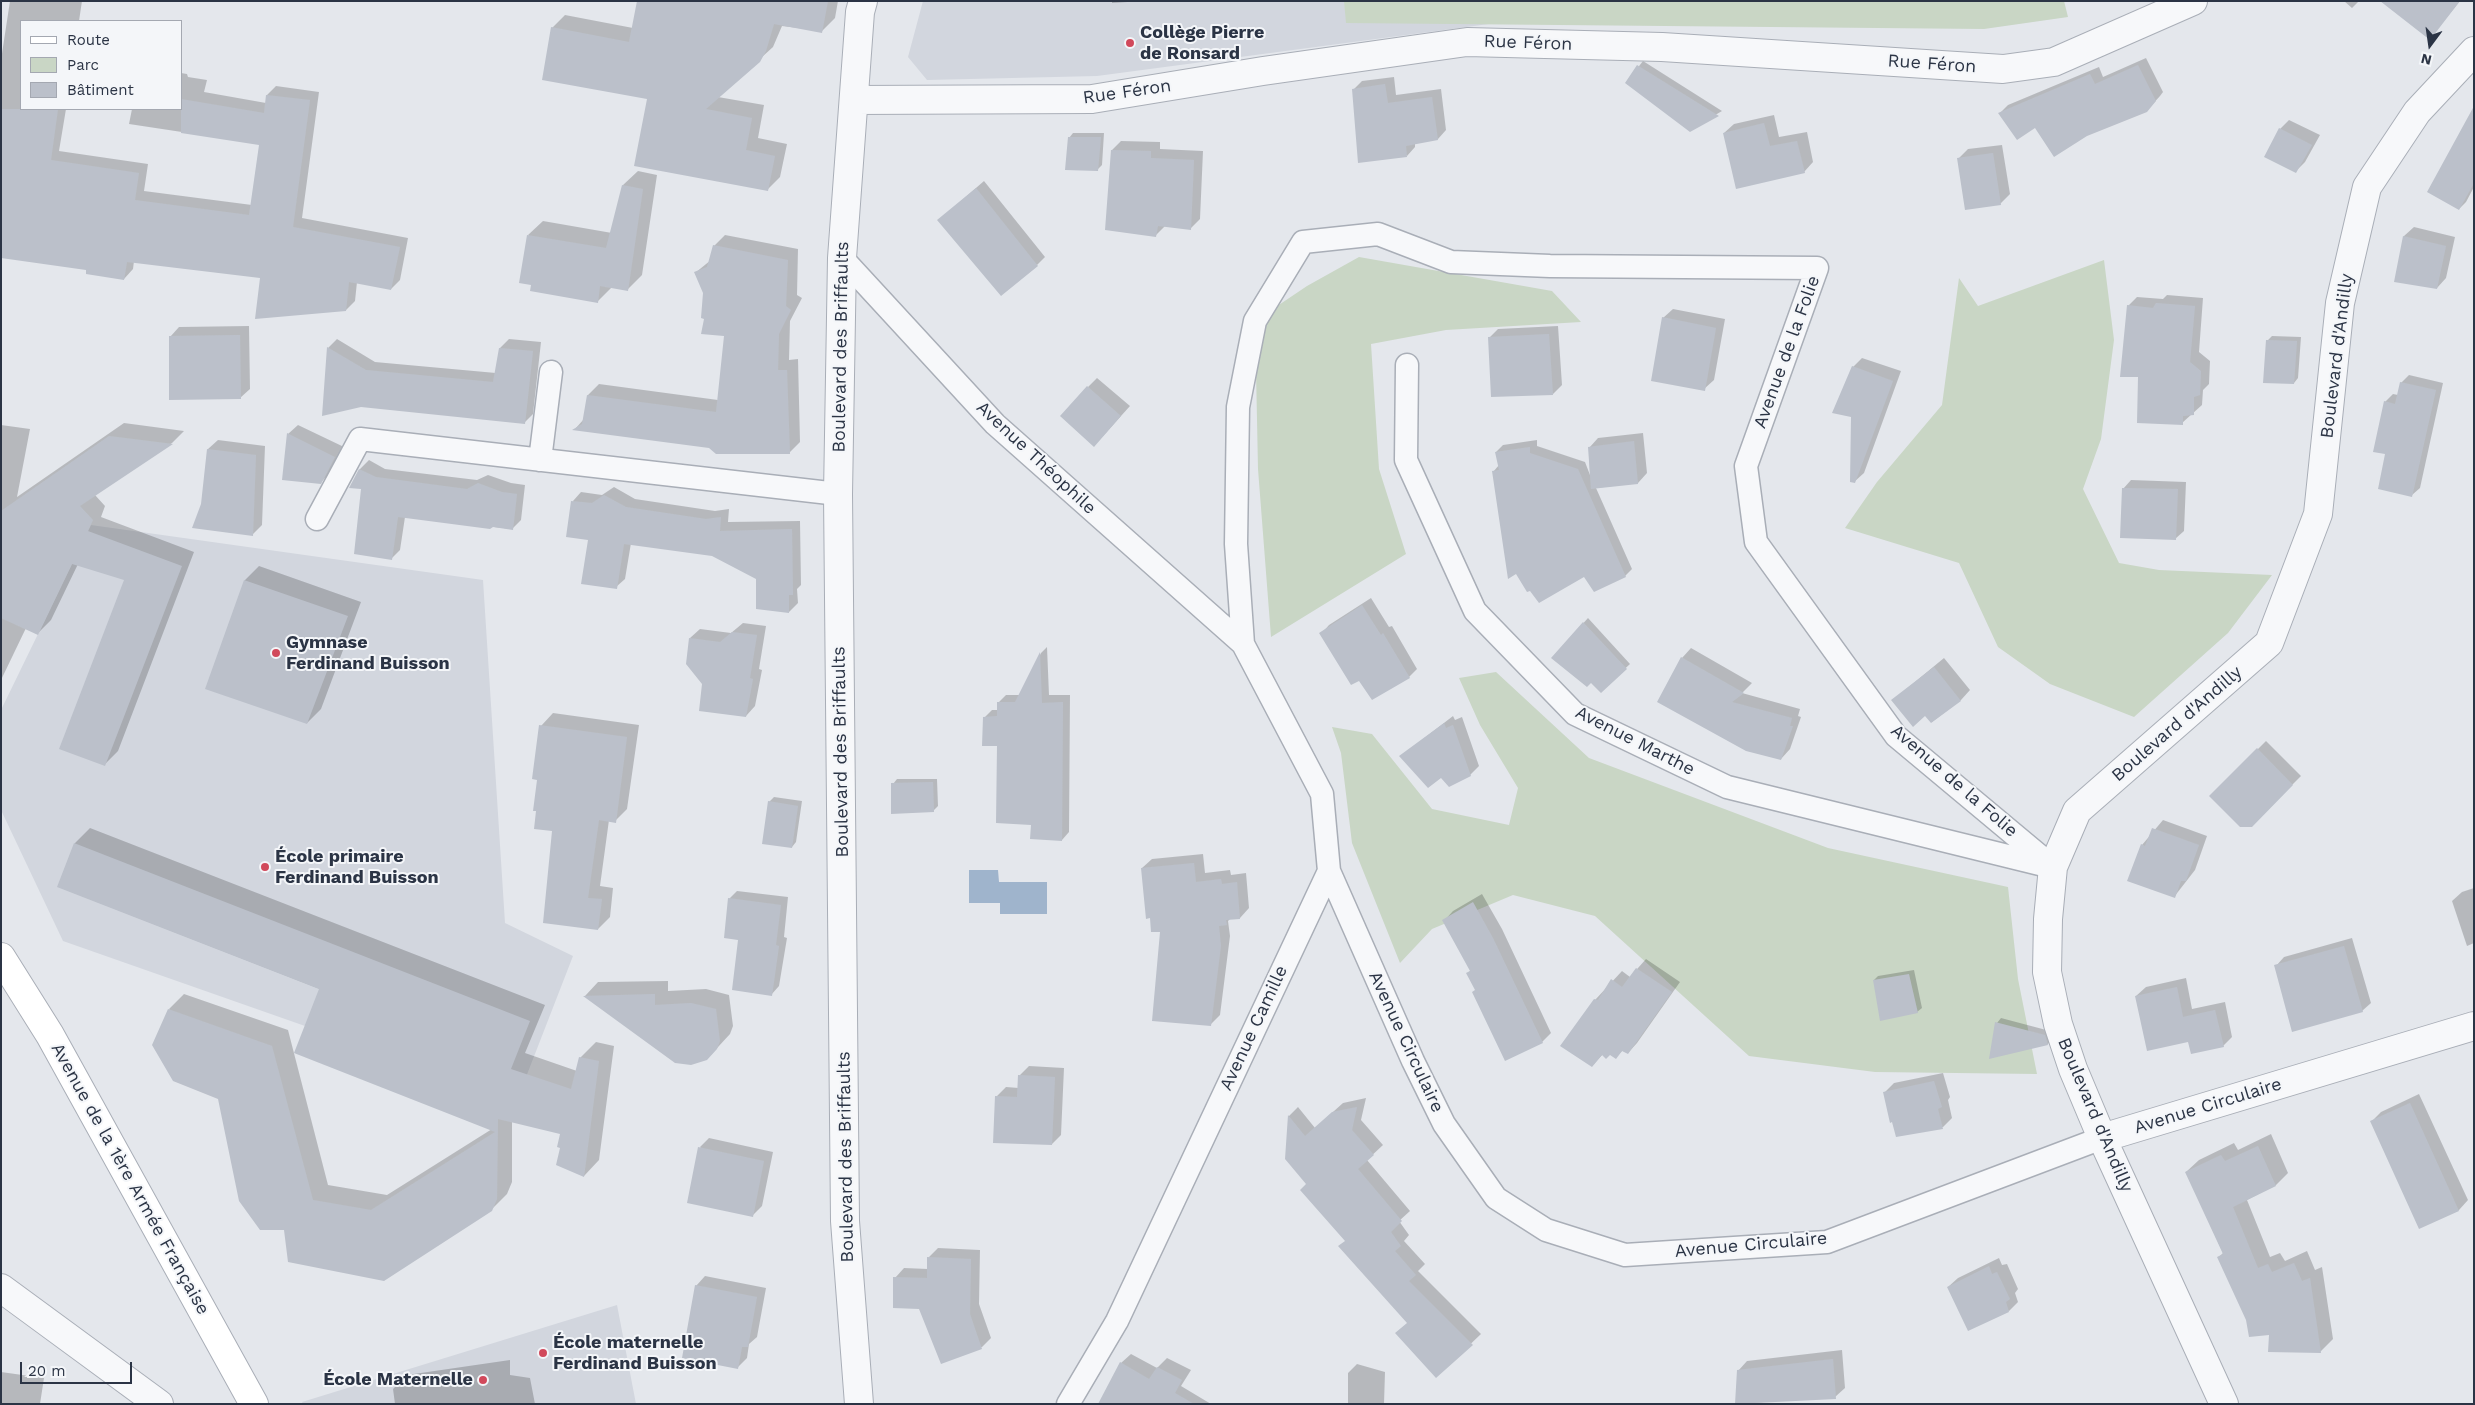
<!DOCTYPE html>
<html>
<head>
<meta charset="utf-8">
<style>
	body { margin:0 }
	#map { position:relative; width:2475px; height:1405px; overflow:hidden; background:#e4e7ec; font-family:"Work Sans",sans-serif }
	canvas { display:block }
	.frame { position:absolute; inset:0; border:2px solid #2b3445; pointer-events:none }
	.legend { position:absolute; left:20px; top:20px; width:162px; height:90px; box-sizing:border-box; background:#f4f6f9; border:1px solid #a4a8b1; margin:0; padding:6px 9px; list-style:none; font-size:15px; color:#2b3445 }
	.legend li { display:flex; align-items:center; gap:10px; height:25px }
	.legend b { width:25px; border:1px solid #a4a8b1 }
	.north { position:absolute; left:2405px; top:20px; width:50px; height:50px; -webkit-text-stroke:4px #f4f6f9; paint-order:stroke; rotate:194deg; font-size:14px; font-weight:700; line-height:20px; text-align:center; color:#2b3445 }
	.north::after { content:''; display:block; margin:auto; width:18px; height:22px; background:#2b3445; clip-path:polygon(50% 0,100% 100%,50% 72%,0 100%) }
	.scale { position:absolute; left:20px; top:1362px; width:112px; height:22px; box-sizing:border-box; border:2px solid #2b3445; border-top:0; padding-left:6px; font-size:15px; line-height:18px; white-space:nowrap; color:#2b3445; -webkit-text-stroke:4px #f4f6f9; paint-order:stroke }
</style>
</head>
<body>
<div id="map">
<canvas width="2475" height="1405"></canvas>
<div class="frame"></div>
<ul class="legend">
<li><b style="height:6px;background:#fff"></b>Route</li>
<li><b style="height:14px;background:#c9d6c5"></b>Parc</li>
<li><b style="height:14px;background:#bbc0ca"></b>Bâtiment</li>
</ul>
<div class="north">N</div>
<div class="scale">20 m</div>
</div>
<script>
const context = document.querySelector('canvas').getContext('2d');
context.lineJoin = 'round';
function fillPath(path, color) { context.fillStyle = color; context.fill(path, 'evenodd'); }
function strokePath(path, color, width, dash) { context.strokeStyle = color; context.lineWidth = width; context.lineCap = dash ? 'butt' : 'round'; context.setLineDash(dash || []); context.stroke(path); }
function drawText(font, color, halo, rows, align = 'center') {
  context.font = font + ' "Work Sans",sans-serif'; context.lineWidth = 4; context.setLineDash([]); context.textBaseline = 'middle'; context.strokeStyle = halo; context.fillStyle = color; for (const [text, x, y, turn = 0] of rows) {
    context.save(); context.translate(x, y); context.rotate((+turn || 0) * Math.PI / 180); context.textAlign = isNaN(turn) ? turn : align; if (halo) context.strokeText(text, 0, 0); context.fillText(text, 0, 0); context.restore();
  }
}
fillPath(new Path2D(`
	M923,1H1891L1489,24L1097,76L927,80L908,57Z
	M91,525L483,580L505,923L573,956L514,1108L305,1026L63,941L1,810V710Z
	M617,1305L636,1404H303L302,1402Z`), '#d2d6de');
fillPath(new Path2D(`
	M1344,1H2064L2068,17L1984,29L1346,23Z
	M1359,257L1552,291L1581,322L1446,330L1371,344L1379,469L1406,554L1271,637L1258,469L1255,321L1307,286Z
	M2104,260L2114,340L2101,439L2083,489L2119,563L2159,570L2272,575L2228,633L2134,717L2050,684L1998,647L1959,563L1845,528L1877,482L1942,405L1959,278L1978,306Z
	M1496,672L1589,758L1828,848L2008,887L2018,979L2037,1074L1875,1072L1749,1056L1595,916L1513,895L1432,929L1400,963L1352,843L1341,753L1332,727L1372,734L1432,809L1509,825L1518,788L1480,725L1459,678Z`), '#c9d6c5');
fillPath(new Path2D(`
	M969,870H998L999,882H1047V914H1000V903H969Z`), '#9fb4cc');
fillPath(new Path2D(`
	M10,1H82L79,21H21V109H66L59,151L148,164L144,191L252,205L261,144L129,124L132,109H181V73L187,74L188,77L207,80L204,92L266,103L267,95L276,86L319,92L302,218L408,238L400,280L391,289L357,282L355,301L346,310L261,277L134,261L133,269L124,279L88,269L1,257V60Z
	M638,1H838L835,18L822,31L782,26L773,47L718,97L764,105L758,138L787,144L780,177L767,190L649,98L552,28L565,15L633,28Z
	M1112,1H1143L1112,3Z
	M2344,1H2359L2352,8Z
	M2382,1H2460L2430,38Z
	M2146,58L2163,92L2160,96L2151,106L2086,135L2035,126L2000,113L2008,105L2099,67L2103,77Z
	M1643,61L1722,111L1690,130L1626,83Z
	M1394,77L1396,95L1441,89L1446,130L1438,139L1415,143V147L1407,156L1353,90L1362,81Z
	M1774,115L1779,137L1807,132L1813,162L1804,172L1724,133L1734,124Z
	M2289,120L2320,135L2305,162L2296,171L2280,129Z
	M2474,122V187L2466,202L2459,209Z
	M1073,133H1104L1102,165L1097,170L1069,138Z
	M1121,141L1160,142V149L1203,151L1200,219L1190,229L1165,226L1156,235L1112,150Z
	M2002,145L2010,194L2000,204L1959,158L1968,149Z
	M638,171L657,175L642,275L628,289L612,287L597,302L528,235L543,221L612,233L623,185Z
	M984,181L1045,257L1037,265L939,220Z
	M2414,227L2455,237L2446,278L2437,288L2396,281L2404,236Z
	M725,235L798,249L797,295L802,298L790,321L789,360L798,359L800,442L789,453L710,447L575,429L584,419L588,395L599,384L718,400L726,335L705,318V293L695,273L711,260L714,246Z
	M2167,295L2203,298L2199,352L2210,361L2209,384L2203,390L2202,405L2182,423L2140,376L2128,306L2137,297L2163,299Z
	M1673,309L1725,319L1714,380L1704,389L1663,318Z
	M249,326L250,389L240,398L170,337L179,327Z
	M1558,326L1562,385L1553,394L1489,338L1498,329Z
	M2272,336L2301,337L2298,378L2294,383L2267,341Z
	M337,339L375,362L496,373L500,348L509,339L541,342L533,414L524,423L361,405L328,348Z
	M1862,358L1901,371L1864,473L1854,482L1853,367Z
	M2409,375L2443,383L2420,488L2412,495L2387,453L2385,402L2393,394L2398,395L2401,383Z
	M1097,378L1130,406L1103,436L1088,387Z
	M124,423L184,431L172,443L95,495L105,506L101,517L194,552L118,751L104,765L126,579L78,564L51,620L37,634L26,628L1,680V425L30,429L17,497Z
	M298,425L344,447L330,473L320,483L288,434Z
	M1643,433L1647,473L1638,483L1596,488L1632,569L1625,576H1584L1493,472L1499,465L1496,452L1503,445L1537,440V446L1585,462L1590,475L1589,448L1598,438Z
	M218,440L265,446L262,525L252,535L202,504L208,449Z
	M369,460L385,469L477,480L488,475L511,483L525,485L521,520L512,529L405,517L400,550L392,558L363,488L351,487L360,469Z
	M2131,480L2186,482L2184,531L2175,539L2123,489Z
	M614,487L635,499L715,511L729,509L728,522L800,521L801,585L797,589L798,603L789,612L757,578L712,554L631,543L625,579L616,587L573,501L581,492L602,495Z
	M259,566L361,602L321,709L307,723L207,688L245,580Z
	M1371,598L1389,627L1392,626L1417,669L1409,677L1359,679L1321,634L1329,625Z
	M1588,618L1630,664L1601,691L1591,681L1552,658Z
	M743,623L766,626L759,669L762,670L755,706L746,716L703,684L690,638L700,629L731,633Z
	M1047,647L1049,695H1070L1069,832L1062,840L1032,823L998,745L984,718L992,710H998V703L1006,695H1020L1041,653Z
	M1691,648L1752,683L1742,693L1800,709L1798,716L1801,717L1790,749L1781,759L1682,658Z
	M1944,658L1970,690L1961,700L1932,722L1926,714L1893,700Z
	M553,713L639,725L627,809L615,821L609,820L600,886L613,888L610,917L598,929L554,830L538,779L541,726Z
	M1453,716L1455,720L1462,717L1479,766L1470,775L1441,776L1401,756Z
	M2266,741L2301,776L2251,826L2211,796Z
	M897,779H937L938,806L933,811L893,784Z
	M774,797L802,801L796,842L792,847L769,802Z
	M2163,820L2207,836L2195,870L2174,897L2142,845Z
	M90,828L545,1005L525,1053L577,1071L580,1058L596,1042L614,1046L599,1160L584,1176L562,1147V1133L512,1121V1182L507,1194L491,1210L285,1229L219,1098L169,1009L184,994L288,1030L328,1185L387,1195L492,1129L320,989L59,887L75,843Z
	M1203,854L1205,873L1230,870L1231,875L1246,873L1249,908L1240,918H1231L1228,921L1230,936L1220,1015L1210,1025L1161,930L1142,868L1152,859Z
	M2474,888V943L2467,946L2452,901L2462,892Z
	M737,891L788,897L784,937L787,938L779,986L771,995L739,939L729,899Z
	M1482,894L1502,929L1551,1033L1542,1042L1476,990L1468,973L1471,970L1444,921L1453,911Z
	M2352,938L2371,1003L2362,1011L2276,966L2284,957Z
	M1646,959L1680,982L1637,1043L1628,1053L1623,1050L1616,1057L1611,1053L1603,1054L1592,1066L1595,1000L1622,971L1630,977Z
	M1914,970L1922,1008L1917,1012L1874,980L1878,976Z
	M2186,978L2192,1009L2225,1002L2232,1037L2223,1046L2189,1041L2136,996L2146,987Z
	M668,981V991L706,989L729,995L733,1026L730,1034L707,1059L676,1062L585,996L598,982Z
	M2001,1018L2050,1031L2052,1039L2048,1044L1990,1058L1997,1023Z
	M1029,1066L1064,1068L1061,1135L1052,1144L996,1097L1006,1087L1019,1088V1076Z
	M1943,1073L1950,1097L1948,1100L1952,1118L1943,1127L1897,1136L1885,1092L1894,1083Z
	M2419,1094L2468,1200L2459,1210L2420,1227L2372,1121L2381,1112Z
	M1366,1098L1361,1120L1383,1145L1367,1160L1410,1211L1399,1221L1409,1235L1404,1241L1425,1264L1418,1271L1481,1334L1436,1377L1408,1323L1346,1240L1307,1184L1286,1159L1289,1116L1298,1107L1315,1128L1343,1103Z
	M2271,1134L2288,1173L2276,1185L2247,1200L2270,1257L2280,1253L2285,1261L2307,1251L2315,1270L2322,1267L2333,1339L2320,1352L2271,1334L2247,1320L2219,1257L2223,1253L2186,1172L2199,1160L2234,1143L2238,1150Z
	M709,1138L773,1152L762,1206L753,1215L700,1147Z
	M938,1248L980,1250L979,1304L991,1338L982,1347L941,1362L919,1307L895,1278L904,1268L928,1269L929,1257Z
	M1999,1258L2002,1265L2007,1264L2018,1289L2015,1293L2018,1302L2009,1311L1948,1287L1958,1278Z
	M705,1276L766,1288L757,1337L749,1344L747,1358L737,1368L696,1286Z
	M1842,1350L1845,1388L1835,1397L1736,1404L1738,1371L1747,1361Z
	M1131,1354L1157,1368L1167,1358L1191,1370L1181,1386L1211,1404H1107L1121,1363Z
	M510,1360V1375L530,1378L535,1404H395L393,1389L407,1375Z
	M1357,1364L1385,1372L1384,1404H1348V1373Z
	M1,1372L44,1378L40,1404H1Z`), '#0003');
fillPath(new Path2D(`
	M637,1H828L822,33L774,24L766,51L760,62L706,109L752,118L746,150L775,156L768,191L634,166L647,99L542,80L551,27L629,42Z
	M2380,1H2460L2430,40Z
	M1637,65L1719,116L1690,132L1625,83Z
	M2138,65L2156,101L2147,112L2087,136L2054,157L2035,128L2017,140L1998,113L2090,74L2095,84Z
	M1385,84L1388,103L1432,97L1438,140L1406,146L1407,157L1358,163L1352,89Z
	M266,95L310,100L293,227L400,247L391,290L349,282L346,311L255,319L260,278L127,262L124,280L86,274V270L1,258V109H58L51,160L139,173L135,200L249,215L259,145L181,133V99L264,113Z
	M2474,106V183L2459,210L2427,192Z
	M1764,123L1770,146L1797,141L1805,173L1736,189L1723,133Z
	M2279,128L2312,145L2296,173L2264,157Z
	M1068,137H1101L1098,171L1065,170Z
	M1111,150L1151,151V158L1194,160L1191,230L1158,226L1156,237L1105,230Z
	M1993,153L2001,205L1965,210L1957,158Z
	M622,185L643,189L628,291L600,286L598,303L530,291L531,285L519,283L527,235L606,248Z
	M976,188L1038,266L1001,296L937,220Z
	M2403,236L2446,246L2437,289L2394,282Z
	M713,245L788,260L786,306L791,310L779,334L778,370H787L790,454H716L709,448L572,430L582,424L587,395L716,412L724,336L701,334L704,319L701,318L703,293L694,272L707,267Z
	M2156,303L2195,306L2190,362L2201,371L2200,395L2194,397V415L2183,416V425L2137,423L2138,377H2120L2127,305L2153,308Z
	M1662,317L1716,328L1705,391L1651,381Z
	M1549,334L1553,395L1491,397L1488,337Z
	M240,335L241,399L169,400V336Z
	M2266,340L2297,341L2294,384L2263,383Z
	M327,347L366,370L493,382L499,348L533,351L525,424L361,407L322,416Z
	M1852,366L1893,381L1855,483L1850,482L1851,417L1832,413Z
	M2400,382L2436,390L2412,497L2378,489L2385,454L2373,452L2384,401L2395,404Z
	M1087,386L1121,416L1094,447L1060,416Z
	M287,433L335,457L321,484L282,480Z
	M109,436L173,444L80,506L93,520L88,531L182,566L105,766L59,749L124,580L72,564L38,635L1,618V511Z
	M1634,441L1638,484L1591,489L1588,447Z
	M1530,447V453L1578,469L1626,577L1594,592L1584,577L1539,603L1530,591L1527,592L1516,574L1508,579L1492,471L1499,470L1495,452Z
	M207,449L256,455L253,536L192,528L201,504Z
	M359,469L376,477L467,489L478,483L502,492L517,494L513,530L493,527L490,529L398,517L392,560L354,554L361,489L349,488Z
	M2122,488L2178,489L2176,540L2120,538Z
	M604,495L626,507L706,519L721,517L720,531L792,529L793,595H789V613L756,609V579L712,556L624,544L617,589L581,584L588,540L566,537L571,501L592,503Z
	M244,580L348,616L307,724L205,689Z
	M1362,605L1381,635L1383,633L1410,678L1372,700L1359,681L1351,685L1319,633Z
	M1583,622L1627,669L1601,693L1591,683L1587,687L1551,658Z
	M732,632L757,635L750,678L753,679L746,717L699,711L702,684L686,664L689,638L720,642Z
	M1040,652L1042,703L1063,702L1062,841L1030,839L1031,825L996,823L997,746H982L983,717L997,716V702H1015Z
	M1681,657L1744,693L1732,702L1792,718L1790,726H1793L1781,760L1746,751L1657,702Z
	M1934,667L1961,701L1931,723L1925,716L1913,727L1891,700Z
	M1444,723L1446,728L1453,725L1471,776L1449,787L1441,778L1428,788L1399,756Z
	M539,725L627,737L616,823L599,820L588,898L602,899L598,930L543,923L552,831L534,829L536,811H533L537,780L532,779Z
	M2257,748L2293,785L2252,827H2240L2209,796Z
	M933,782L934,812L891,814V783Z
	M768,801L798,806L792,848L762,844Z
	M2152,828L2199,845L2186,881H2181L2175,898L2127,881L2141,844L2145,846Z
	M74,843L530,1021L511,1069L571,1089L579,1057L599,1061L584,1177L556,1165L560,1148L557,1147L560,1134L498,1119L497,1199L492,1211L384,1281L288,1262L284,1230H260L239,1201L218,1099L173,1081L152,1045L168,1009L272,1046L313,1200L371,1210L495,1132L294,1053L319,989L57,887Z
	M1194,863L1196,882L1221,879L1222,884L1237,882L1240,919L1226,920L1227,925L1219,926L1221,946L1211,1026L1152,1021L1160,932H1151L1150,918L1146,919L1141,868Z
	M728,898L781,905L776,945L779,946L772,996L732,990L738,940L724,938Z
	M1473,902L1493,938L1543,1043L1505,1061L1472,992L1475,990L1466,973L1470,971L1442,920Z
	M2344,946L2363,1012L2292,1032L2274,965Z
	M1636,968L1672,992L1628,1054L1622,1051L1616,1059L1610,1055L1606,1059L1602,1055L1592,1067L1560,1046L1594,999L1598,1000L1611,979L1622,987Z
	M1909,974L1918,1013L1880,1021L1873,980Z
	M2177,987L2183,1017L2215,1010L2224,1047L2191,1054L2188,1042L2147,1051L2135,996Z
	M655,994V1005L691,1003L716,1009L720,1041L717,1049L707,1060L691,1065L675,1063L583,996Z
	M1995,1022L2045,1035L2048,1045L1989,1059Z
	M1018,1075L1055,1077L1052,1145L993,1143L995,1096L1017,1097Z
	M1934,1081L1942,1107L1938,1109L1943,1129L1896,1137L1892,1122L1890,1123L1883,1092Z
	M2410,1103L2459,1211L2419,1229L2370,1121Z
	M1357,1107L1352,1130L1374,1155L1358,1169L1402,1221L1391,1232L1401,1246L1395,1251L1416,1275L1409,1281L1473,1345L1436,1378L1395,1333L1407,1323L1338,1246L1345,1241L1300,1190L1306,1184L1285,1159L1288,1115L1305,1136L1332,1112Z
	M2258,1146L2276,1186L2233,1207L2258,1268L2268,1264L2272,1272L2294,1263L2302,1281L2310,1278L2321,1353L2268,1352L2269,1335L2249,1337L2246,1320L2217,1257L2223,1254L2185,1172L2221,1155L2225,1161Z
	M698,1147L764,1161L753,1217L687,1203Z
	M927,1257L971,1259L970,1314L982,1349L941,1364L919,1309L893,1308V1277L927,1278Z
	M1989,1266L1992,1274L1997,1272L2010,1299L2006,1302L2009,1312L1968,1331L1947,1287Z
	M695,1285L757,1297L748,1347H742L738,1369L682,1358Z
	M1833,1359L1836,1399L1735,1404L1737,1370Z
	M1120,1362L1149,1379L1157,1367L1182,1380L1175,1393L1194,1404H1098Z`), '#bbc0ca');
const lane = new Path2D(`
	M842,258L995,424L1243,644L1322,794L1329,871L1117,1321L1068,1404
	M1407,365L1406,460L1475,611L1575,714L1727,787L2048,866
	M540,460L551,372
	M317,519L360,439L838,494
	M1243,644L1236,544L1238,407L1255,321L1303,242L1378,234L1451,262L1550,266L1817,268L1746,466L1756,542L1896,736L2053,867
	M1329,871L1413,1061L1444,1124L1496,1198L1546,1230L1625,1255L1827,1242L2102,1138`);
const street = new Path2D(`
	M854,100L1092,99L1263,71L1467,42L1662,47L2003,69L2054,62L2193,1
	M2102,1138L2474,1026
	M1,1288L159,1404
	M859,1404L845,1221L838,494L842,258L860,12L863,1
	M2224,1404L2102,1138L2073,1069L2058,1024L2047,972L2048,919L2053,867L2077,811L2269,643L2318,514L2340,303L2367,187L2417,112L2474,51`);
const secondary = new Path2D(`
	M1,957L50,1035L254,1404`);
strokePath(lane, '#a9aeb7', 25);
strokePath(street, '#a9aeb7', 30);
strokePath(secondary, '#a9aeb7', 30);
strokePath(lane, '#f7f8fa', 22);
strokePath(street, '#f7f8fa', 28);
strokePath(secondary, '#fff', 28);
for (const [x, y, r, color] of [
	[1130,43,5,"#d1495b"],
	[276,653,5,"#d1495b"],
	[265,867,5,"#d1495b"],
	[543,1353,5,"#d1495b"],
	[483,1380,5,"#d1495b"]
]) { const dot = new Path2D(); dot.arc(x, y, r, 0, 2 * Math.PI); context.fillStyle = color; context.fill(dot); strokePath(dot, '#f4f6f9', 2); }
drawText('bold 18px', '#2b3445', '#f4f6f9', [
	["Collège Pierre",1140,33],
	["de Ronsard",1140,54],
	["Gymnase",286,643],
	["Ferdinand Buisson",286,664],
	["École primaire",275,857],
	["Ferdinand Buisson",275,878],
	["École maternelle",553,1343],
	["Ferdinand Buisson",553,1364],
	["École Maternelle",473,1380,"right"]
], 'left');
drawText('18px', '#2b3445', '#f4f6f9', [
	["Rue Féron",1528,43,2],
	["Rue Féron",1932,64,4],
	["Rue Féron",1127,92,-8],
	["Boulevard des Briffaults",841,347,-89],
	["Avenue de la Folie",1787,352,-70],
	["Boulevard d'Andilly",2337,356,-83],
	["Avenue Théophile",1036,458,43],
	["Boulevard d'Andilly",2177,724,-41],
	["Avenue Marthe",1635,741,27],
	["Boulevard des Briffaults",841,752,-91],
	["Avenue de la Folie",1954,781,41],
	["Avenue Camille",1254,1028,-65],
	["Avenue Circulaire",1406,1042,65],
	["Avenue Circulaire",2208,1106,-17],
	["Boulevard d'Andilly",2095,1115,67],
	["Boulevard des Briffaults",846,1157,-91],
	["Avenue de la 1ère Armée Française",130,1179,61],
	["Avenue Circulaire",1751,1245,-5]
]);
</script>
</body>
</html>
